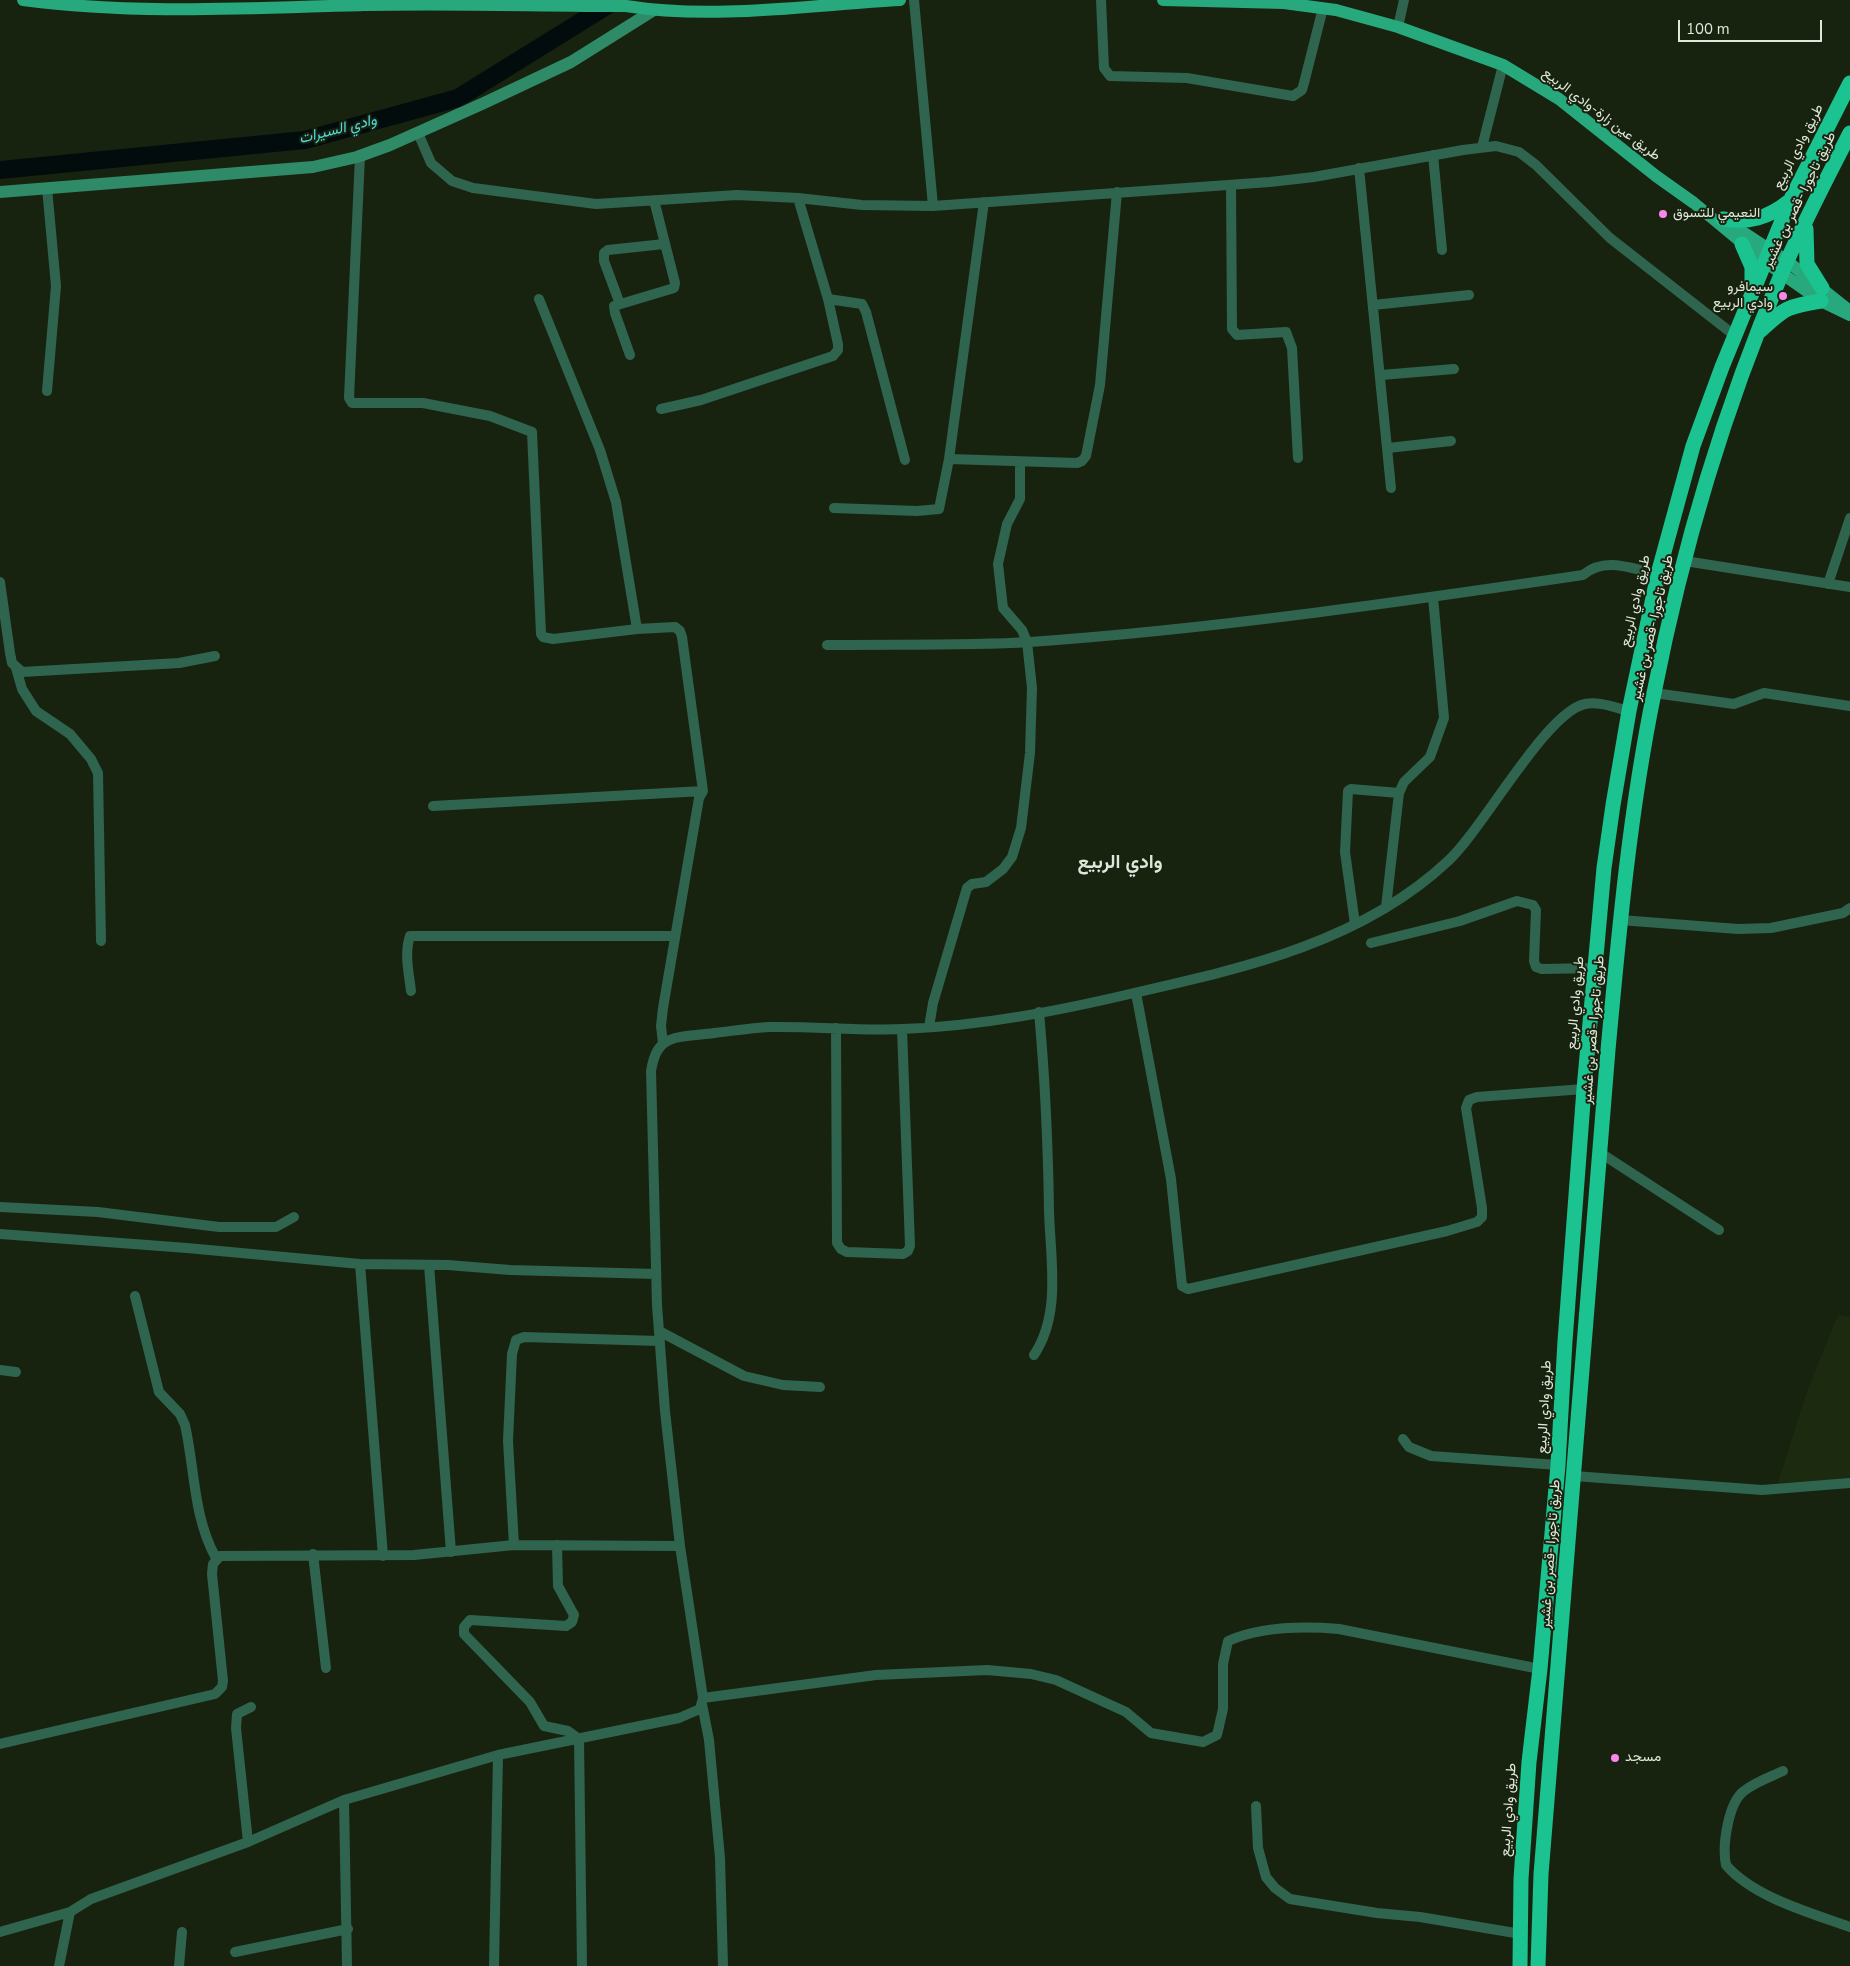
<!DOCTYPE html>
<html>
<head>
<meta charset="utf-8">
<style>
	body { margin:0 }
	#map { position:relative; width:1850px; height:1966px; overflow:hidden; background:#18230f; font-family:"Nunito Sans",sans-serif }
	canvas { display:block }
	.scale { position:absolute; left:1678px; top:20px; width:144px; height:22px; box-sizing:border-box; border:2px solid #dfe7da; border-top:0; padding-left:6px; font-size:15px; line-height:18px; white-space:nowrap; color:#dfe7da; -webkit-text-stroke:4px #18230f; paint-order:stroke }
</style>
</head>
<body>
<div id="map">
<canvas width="1850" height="1966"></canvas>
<div class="scale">100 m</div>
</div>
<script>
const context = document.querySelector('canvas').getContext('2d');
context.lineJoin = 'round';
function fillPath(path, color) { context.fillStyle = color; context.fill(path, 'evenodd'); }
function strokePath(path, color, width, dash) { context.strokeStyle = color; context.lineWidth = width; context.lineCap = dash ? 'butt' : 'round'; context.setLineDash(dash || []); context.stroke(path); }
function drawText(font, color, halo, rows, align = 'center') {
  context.font = font + ' "Nunito Sans",Vazirmatn,sans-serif'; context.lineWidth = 4; context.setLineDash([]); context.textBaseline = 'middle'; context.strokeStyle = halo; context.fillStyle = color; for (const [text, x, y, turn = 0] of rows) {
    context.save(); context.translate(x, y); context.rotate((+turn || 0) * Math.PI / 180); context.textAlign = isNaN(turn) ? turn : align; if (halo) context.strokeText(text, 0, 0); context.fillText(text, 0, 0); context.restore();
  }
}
fillPath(new Path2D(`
	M1838,1315L1850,1317V1479L1778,1483L1806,1394Z`), '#1c2b10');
strokePath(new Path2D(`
	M0,170L305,140L458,98L616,0`), '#030c0c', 18);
strokePath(new Path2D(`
	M914,0L933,206
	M1101,0L1104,68L1110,76L1187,78L1293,96L1302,90L1304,83L1323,8
	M1398,27L1404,0
	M418,133L431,163L452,181L473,188L596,204L737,195L798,198L862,205L933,206L1270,182L1314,177L1463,150L1496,146L1519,152L1536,165L1610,238L1734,335
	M1482,147L1503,65
	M1433,155L1442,250
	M360,156L349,398L352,403H423L490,416L532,432L541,634L543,637L553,639L637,629
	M1359,168L1391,488
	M1231,185L1232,329L1237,335L1286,332L1292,348L1298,458
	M798,198L828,299L862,304L866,312L905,460
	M539,299L600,450L616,502L637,629L675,627L680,631L682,637L703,791L699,798L663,1008L661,1026L663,1043
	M620,304L604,261V253L608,250L664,244
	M1373,305L1469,295
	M630,355L615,313L614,306L674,288L675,283L654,200
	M1381,375L1454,369
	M47,391L56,286L47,188
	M661,409L701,400L833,356L838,350V344L828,299
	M1388,448L1451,441
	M949,459L1077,463L1082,461L1086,456L1100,385L1117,192
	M834,508L917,511L939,509L949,459L984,202
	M1685,561L1850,587
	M0,582L10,653L12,663L22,672L179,663L215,656
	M1828,584L1850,518
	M827,645C895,644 963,646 1030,642C1215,629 1399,602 1583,575C1605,556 1632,569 1658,574
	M16,668L22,689L36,711L70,734L91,759L98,773L101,941
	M1654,693L1734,704L1764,693L1850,706
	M433,806L703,791
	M1386,907L1399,793L1404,782L1430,757L1444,718L1433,597
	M1620,920L1738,929L1771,928L1843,913L1850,908
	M1355,924L1345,852L1348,791L1351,789L1399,793
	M1371,943L1460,921L1517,901L1533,905L1536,910L1534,961L1536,967L1542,969L1596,968
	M411,991C409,974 404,953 410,936H674
	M1136,993L1171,1179L1182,1286L1188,1289L1447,1231L1477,1222L1482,1217V1208L1466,1108L1469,1100L1477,1097L1584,1089
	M929,1027L933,1003L967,888L972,884L986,882L1003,869L1012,857L1021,828L1030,753L1032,688L1027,642L1022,630L1003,608L998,564L1007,524L1020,499V462
	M836,1028L837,1243L841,1249L847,1252L903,1254L908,1251L910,1246L902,1029
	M1599,1152L1719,1230
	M0,1207L98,1212L219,1227H276L294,1217
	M0,1234L187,1248L360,1264L448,1265L510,1270L656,1274
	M360,1264L383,1556
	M429,1265L451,1552
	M135,1296L159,1392L180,1414L185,1425C195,1469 193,1517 216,1558
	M659,1331L744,1376L783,1385L820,1387
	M1034,1355C1062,1313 1050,1257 1049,1210C1048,1144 1045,1078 1039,1012
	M0,1370L16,1372
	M1403,1439L1409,1447L1431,1456L1558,1465
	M1574,1476L1762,1490L1850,1483
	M514,1545L508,1441L512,1354L516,1340L524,1337L659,1341
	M557,1545L558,1586L574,1615L572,1622L566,1626L470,1620L464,1627V1634L530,1702L544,1726L568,1731L579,1739L582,1966
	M313,1554L326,1668
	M703,1698L876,1675L987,1670L1031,1674L1056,1680L1126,1712L1151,1733L1203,1742L1217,1735L1223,1709V1664L1228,1641C1262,1626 1303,1626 1339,1629L1540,1669
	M702,1704L709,1740L720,1858L723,1966
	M0,1744L215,1694L222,1687L223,1681L212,1574L213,1564L220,1556L414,1555L514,1545L680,1546
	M1783,1771C1770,1777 1755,1782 1744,1791C1728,1803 1722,1846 1726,1865C1753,1897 1811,1913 1850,1927
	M344,1800L347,1966
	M1256,1806L1258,1848L1266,1877L1275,1888L1290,1899L1377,1913L1420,1917L1521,1934
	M248,1842L236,1728L237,1714L251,1707
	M0,1932L70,1912
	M235,1952L348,1929
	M59,1966L70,1912L91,1899L248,1842L344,1800L498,1755L679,1718L700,1709L703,1698L680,1546L665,1411L657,1305L651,1071C654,1054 658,1043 675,1038C688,1035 701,1035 714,1033C732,1031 751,1028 769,1027C814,1026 858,1031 903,1029C981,1026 1058,1011 1134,993C1244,968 1362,942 1448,861C1483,829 1546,712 1585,704C1599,701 1616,708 1629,711
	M179,1966L182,1932
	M494,1966L498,1755`), '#2f644e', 10);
strokePath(new Path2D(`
	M0,192L313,167L357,157L390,145L484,103L571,62L654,10`), '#2f8a68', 12);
strokePath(new Path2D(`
	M23,0C136,15 250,8 364,5C451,3 538,6 626,6C713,20 811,5 900,0
	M1163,0L1284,3L1336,10L1398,27L1503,65L1559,99L1656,176L1694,203L1764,261L1821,301L1850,315
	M1723,219L1787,261L1846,308`), '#28a87d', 12);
strokePath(new Path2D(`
	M1723,219C1749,223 1768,218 1788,202
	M1806,229L1807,264L1822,288
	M1742,244L1752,267V285
	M1760,331C1786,307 1786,307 1821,301
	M1520,1966L1521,1879L1529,1762L1540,1669L1558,1465L1565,1341L1584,1089L1604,868L1613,805L1629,711L1658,574L1693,446L1722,367L1790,201L1850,83
	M1538,1966L1541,1874L1608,1050C1619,930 1630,810 1654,693C1682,550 1724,409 1781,275C1801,227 1826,180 1850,133`), '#1ac38f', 15);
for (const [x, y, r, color] of [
	[1663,214,5,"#f987e9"],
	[1783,296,5,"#f987e9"],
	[1615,1758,5,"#f987e9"]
]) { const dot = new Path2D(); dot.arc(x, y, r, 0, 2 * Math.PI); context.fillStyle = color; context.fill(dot); strokePath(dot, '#18230f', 2); }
drawText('14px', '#dfe7da', '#18230f', [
	["طريق عين زارة-وادي الربيع",1601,115,37],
	["طريق وادي الربيع",1799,147,-63],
	["طريق تاجورا -قصر بن غشير",1800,200,-64],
	["طريق وادي الربيع",1636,601,-77],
	["طريق تاجورا -قصر بن غشير",1653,628,-77],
	["طريق وادي الربيع",1576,1003,-85],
	["طريق تاجورا -قصر بن غشير",1594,1030,-85],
	["طريق وادي الربيع",1545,1407,-87],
	["طريق تاجورا -قصر بن غشير",1551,1554,-86],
	["طريق وادي الربيع",1509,1810,-86]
]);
drawText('14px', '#dfe7da', '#18230f', [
	["النعيمي للتسوق",1673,214],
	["سيمافرو",1773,288,"right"],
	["وادي الربيع",1773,304,"right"],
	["مسجد",1625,1758]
], 'left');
drawText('italic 15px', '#4edbde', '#18230f', [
	["وادي السيرات",338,130,-14]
]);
drawText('bold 19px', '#dfe7da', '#18230f', [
	["وادي الربيع",1120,863]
]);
</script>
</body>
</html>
